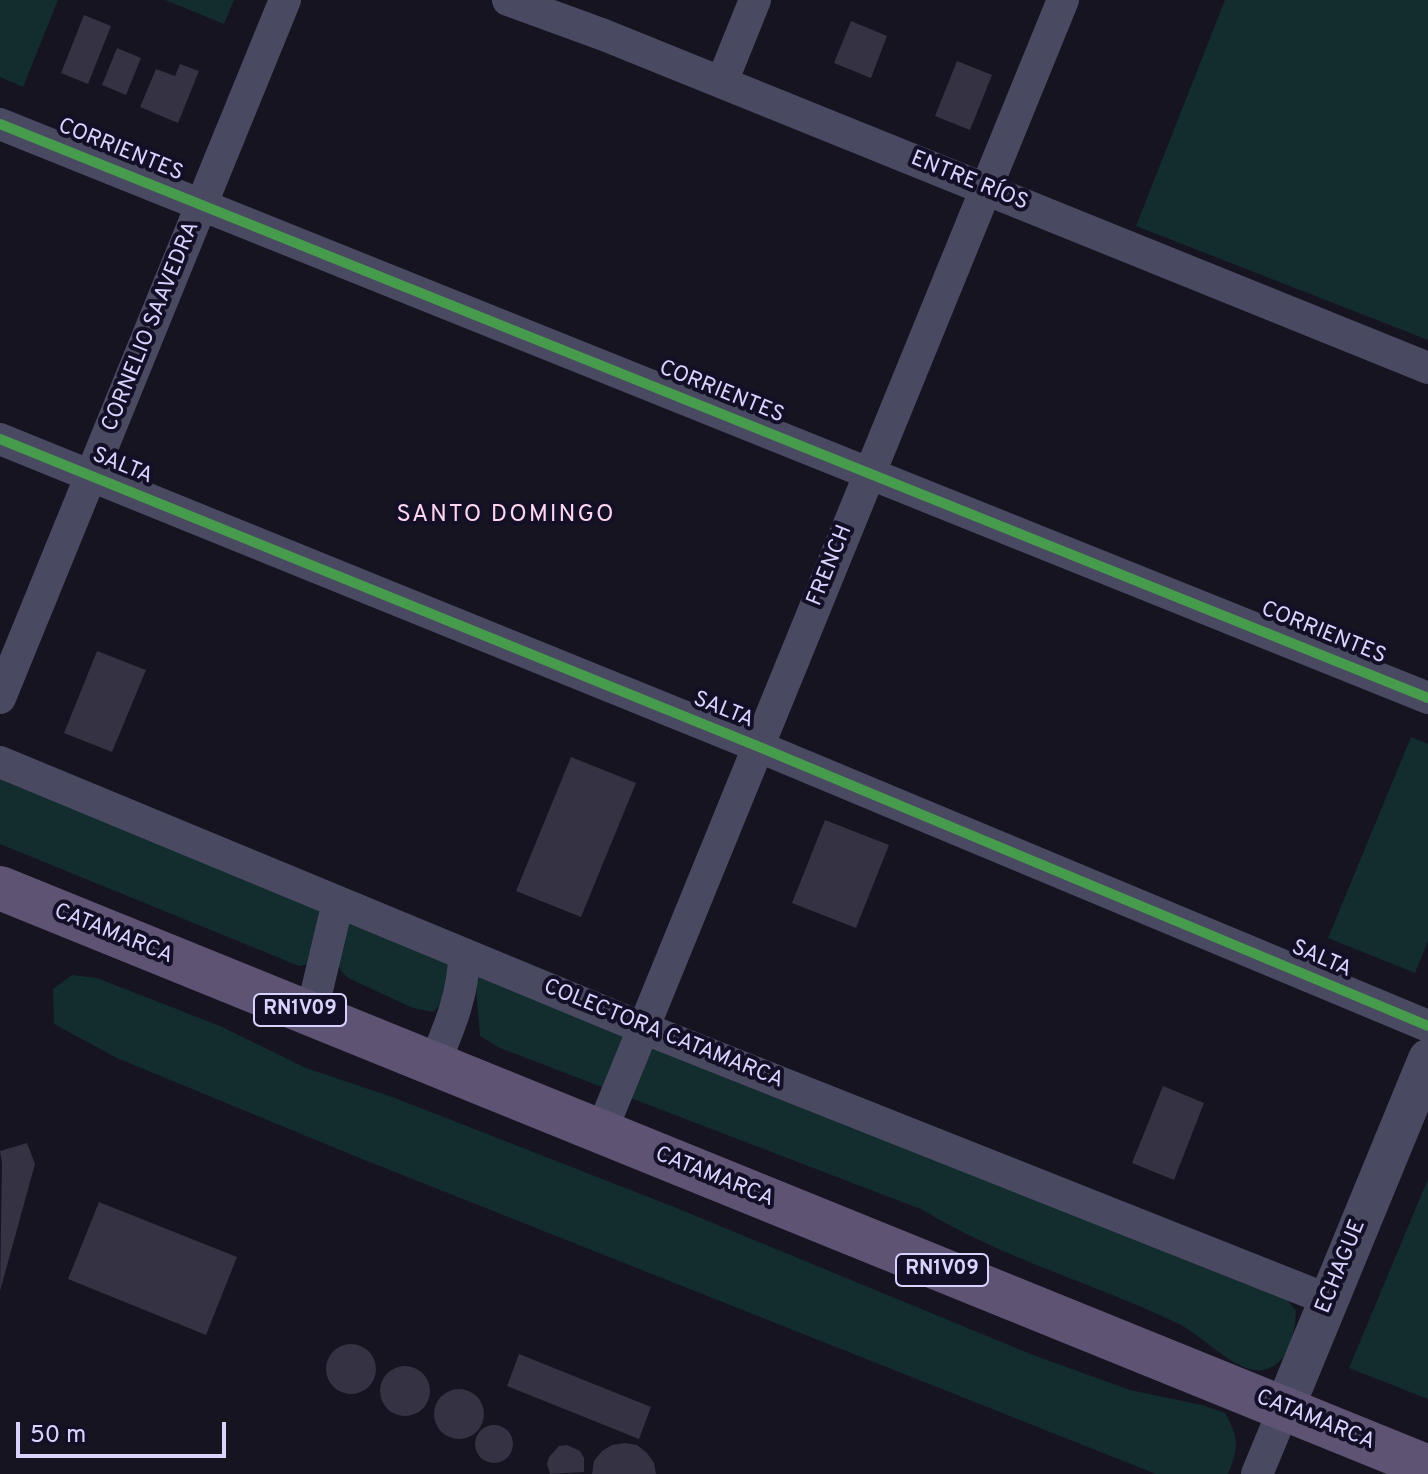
<!DOCTYPE html>
<html>
<head>
<meta charset="utf-8">
<style>
	body { margin:0 }
	#map { position:relative; width:1428px; height:1474px; overflow:hidden; background:#161421; font-family:Overpass,sans-serif }
	canvas { display:block }
	.scale { position:absolute; left:16px; top:1422px; width:210px; height:36px; box-sizing:border-box; border:4px solid #d9d4ff; border-top:0; padding-left:10px; font-size:24px; line-height:28px; white-space:nowrap; color:#d9d4ff; -webkit-text-stroke:6px #130f26; paint-order:stroke }
</style>
</head>
<body>
<div id="map">
<canvas width="1428" height="1474"></canvas>
<div class="scale">50 m</div>
</div>
<script>
const context = document.querySelector('canvas').getContext('2d');
context.lineJoin = 'round';
function fillPath(path, color) { context.fillStyle = color; context.fill(path, 'evenodd'); }
function strokePath(path, color, width, dash) { context.strokeStyle = color; context.lineWidth = width; context.lineCap = dash ? 'butt' : 'round'; context.setLineDash(dash || []); context.stroke(path); }
function drawText(font, color, halo, rows, align = 'center') {
  context.font = font + ' Overpass,sans-serif'; context.lineWidth = 8; context.setLineDash([]); context.textBaseline = 'middle'; context.strokeStyle = halo; context.fillStyle = color; for (const [text, x, y, turn = 0] of rows) {
    context.save(); context.translate(x, y); context.rotate((+turn || 0) * Math.PI / 180); context.textAlign = isNaN(turn) ? turn : align; if (halo) context.strokeText(text, 0, 0); context.fillText(text, 0, 0); context.restore();
  }
}
fillPath(new Path2D(`
	M0,0H58L23,87L0,77Z
	M165,0H234L224,24Z
	M1225,0H1428V340L1136,226Z
	M1411,737L1428,744V941L1415,973L1328,938Z
	M0,774L319,907L325,920L311,964L299,966L0,844Z
	M356,920L449,956L445,1000L433,1012L413,1008L348,978C329,961 338,945 345,924Z
	M479,972L1285,1297L1296,1311C1295,1333 1289,1365 1263,1370C1236,1374 1202,1335 1179,1324C1094,1283 1003,1259 923,1210L500,1048L480,1036L476,988Z
	M72,975L97,978L220,1026L306,1068L395,1098L674,1207L1033,1355L1130,1390L1202,1405L1225,1413C1239,1438 1239,1448 1228,1474H1156L357,1157L117,1058L54,1024L53,989Z
	M1428,1179V1399L1349,1368Z`), '#132c2d');
fillPath(new Path2D(`
	M84,15L111,26L88,84L61,73Z
	M851,21L887,36L871,78L834,63Z
	M117,48L141,58L126,95L102,85Z
	M957,61L992,75L970,130L935,116Z
	M180,64L199,71L178,123L140,107L156,69L175,76Z
	M97,651L146,670L112,752L64,733Z
	M571,757L636,783L581,917L516,891Z
	M825,820L889,845L856,928L792,903Z
	M1163,1086L1204,1103L1174,1180L1132,1163Z
	M27,1143L35,1164L0,1291L2,1163L0,1151Z
	M99,1202L237,1257L206,1335L68,1279Z
	M326 1369a25 25 0 1 1 50 0a25 25 0 1 1-50 0Z
	M519,1354L651,1407L639,1439L507,1386Z
	M380 1391a25 25 0 1 1 50 0a25 25 0 1 1-50 0Z
	M434 1414a25 25 0 1 1 50 0a25 25 0 1 1-50 0Z
	M475 1444a19 19 0 1 1 38 0a19 19 0 1 1-38 0Z
	M625,1443L637,1445L647,1453L654,1463L656,1474H592L594,1461L602,1451L612,1445Z
	M567,1445L580,1451L584,1458V1472L550,1474L547,1464L549,1457L559,1446Z`), '#343243');
strokePath(new Path2D(`
	M508,0L604,35L1428,368
	M722,82L755,0
	M0,124L1428,698
	M0,439L757,746L1428,1026
	M0,698L285,0
	M0,762L643,1028L1329,1300
	M311,1015L338,902
	M434,1064C449,1028 464,994 464,954
	M601,1132L1063,0
	M1257,1474L1284,1409`), '#4a4962', 32);
strokePath(new Path2D(`
	M1284,1409L1428,1059`), '#4a4962', 40);
strokePath(new Path2D(`
	M0,888L1428,1467`), '#5e5373', 44);
strokePath(new Path2D(`
	M0,124L1428,698
	M0,439L757,746L1428,1026`), '#469c4c', 10);
for (const [x, y, w] of [
	[300,1010,92],
	[942,1270,92]
]) { const box = new Path2D(); box.roundRect(x - w / 2, y - 16, w, 32, 6); context.fillStyle = '#130f26'; context.fill(box); strokePath(box, '#d9d4ff', 2); }
drawText('bold 20px', '#d9d4ff', null, [
	["RN1V09",300,1010],
	["RN1V09",942,1270]
]);
drawText('22px', '#d9d4ff', '#130f26', [
	["CORRIENTES",120,151,22],
	["ENTRE RÍOS",969,182,22],
	["CORNELIO SAAVEDRA",152,327,-68],
	["CORRIENTES",721,393,22],
	["SALTA",122,467,22],
	["FRENCH",831,566,-68],
	["CORRIENTES",1323,634,22],
	["SALTA",723,711,22],
	["CATAMARCA",113,935,22],
	["SALTA",1321,960,23],
	["COLECTORA CATAMARCA",663,1035,22],
	["CATAMARCA",714,1178,22],
	["ECHAGUE",1342,1267,-68],
	["CATAMARCA",1315,1421,22]
]);
context.letterSpacing = '2px';
drawText('24px', '#ffd6f0', '#130f26', [
	["SANTO DOMINGO",506,516]
]);
context.letterSpacing = '0px';
</script>
</body>
</html>
